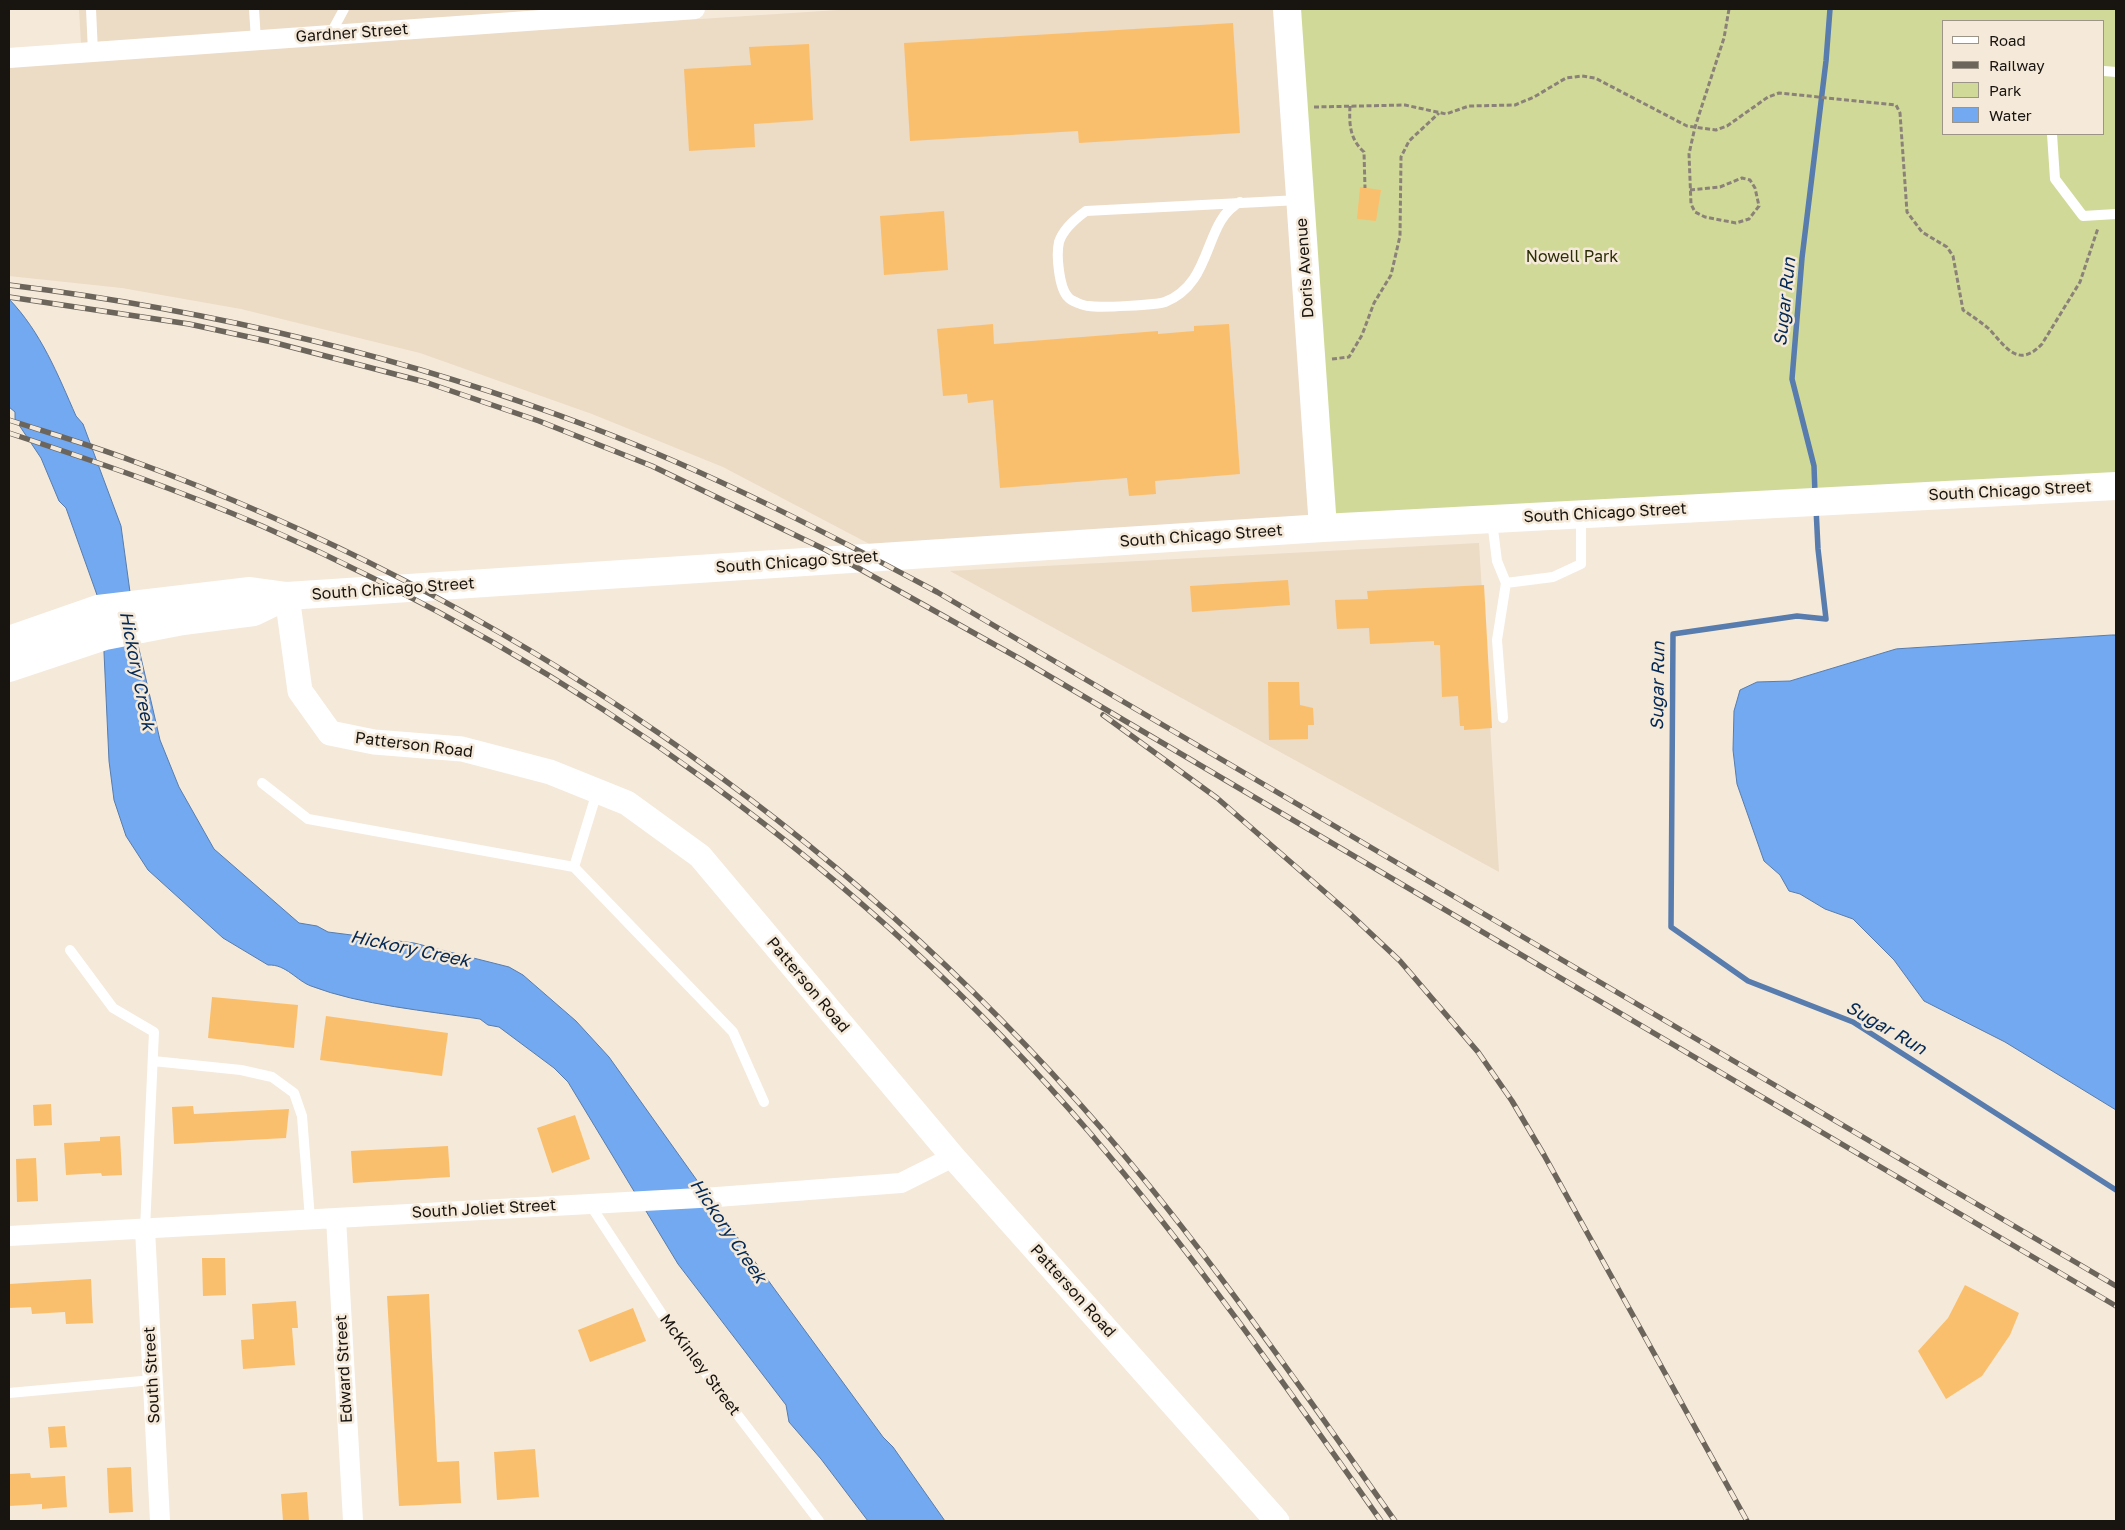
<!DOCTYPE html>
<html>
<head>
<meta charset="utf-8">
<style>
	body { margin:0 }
	#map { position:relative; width:2125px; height:1530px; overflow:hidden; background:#f5e9d9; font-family:"Golos Text",sans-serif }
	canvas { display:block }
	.frame { position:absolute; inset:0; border:10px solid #18140f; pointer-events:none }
	.legend { position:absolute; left:1942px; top:20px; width:162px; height:115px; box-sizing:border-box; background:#f5e9d9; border:1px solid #9d9488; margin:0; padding:6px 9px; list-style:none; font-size:15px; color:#18140f }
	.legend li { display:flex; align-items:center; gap:10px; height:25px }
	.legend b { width:25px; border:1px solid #9d9488 }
</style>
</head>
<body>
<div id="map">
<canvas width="2125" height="1530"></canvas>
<div class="frame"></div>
<ul class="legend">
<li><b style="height:6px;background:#fff"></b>Road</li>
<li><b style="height:6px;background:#6c655c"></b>Railway</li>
<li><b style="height:14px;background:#d1d999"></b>Park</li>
<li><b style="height:14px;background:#72a9f1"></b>Water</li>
</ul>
</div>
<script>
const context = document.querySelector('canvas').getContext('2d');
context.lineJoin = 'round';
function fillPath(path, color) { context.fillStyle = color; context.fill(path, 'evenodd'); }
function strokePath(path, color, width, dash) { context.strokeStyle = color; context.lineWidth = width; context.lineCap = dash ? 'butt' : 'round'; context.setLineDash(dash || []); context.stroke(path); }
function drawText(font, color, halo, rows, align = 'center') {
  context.font = font + ' "Golos Text",sans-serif'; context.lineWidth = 5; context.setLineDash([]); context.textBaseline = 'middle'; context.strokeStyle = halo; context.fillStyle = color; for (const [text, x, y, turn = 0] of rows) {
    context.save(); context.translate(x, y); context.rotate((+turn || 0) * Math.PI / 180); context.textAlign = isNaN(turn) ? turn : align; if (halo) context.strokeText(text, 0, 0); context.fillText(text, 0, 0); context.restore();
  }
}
fillPath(new Path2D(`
	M79,9H553L557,15L81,43Z
	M854,9H1276L1312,518L879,549L723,467L592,414L420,353L241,309L122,288L9,276V64Z
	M1479,543L1499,872L950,571Z`), '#ecdbc5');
fillPath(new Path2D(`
	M1296,9H2116V476L1331,518ZM1944,21H2104V134H1944Z`), '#d1d999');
const water = new Path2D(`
	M9,299C41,332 58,375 76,416L83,424L121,526L136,636L160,740L179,787L214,849L299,923L317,926L328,932L414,943L509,967L523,975L576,1021L609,1057L773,1287L883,1437L893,1447L945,1521H868L821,1459L789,1422L786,1405L678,1264L568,1082L554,1068L499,1027L488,1025L480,1019C428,1011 360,1005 311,986C297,981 286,964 268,965L223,938L148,870L126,836L114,800L109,761L102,609L66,508L59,501L41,458L15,419V412L9,407Z
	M2112,635H2116V1110L2005,1042L1924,1001L1894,960L1853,919L1825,909L1800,894L1789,891L1780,875L1764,861L1737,784L1733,750L1734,711L1740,690L1757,682L1790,681L1896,649Z`);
fillPath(water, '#72a9f1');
strokePath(water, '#577cad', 1);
strokePath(new Path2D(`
	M1815,494L1814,466L1792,379L1802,258L1826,61L1830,9
	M1816,508L1818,549L1826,619L1797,616L1673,634L1671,927L1748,981L1853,1022L2116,1190`), '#577cad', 5.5);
fillPath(new Path2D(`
	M1233,23L1240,133L1079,143L1078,131L910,141L904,43Z
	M809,44L813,120L754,124L755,147L689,151L684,69L751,65L749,47Z
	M1360,187L1381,190L1376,221L1357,219Z
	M944,211L948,270L884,275L880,216Z
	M993,324L994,344L1158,331V334L1194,331V326L1229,324L1240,474L1155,481L1156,494L1129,496L1127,478L1000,488L993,400L968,403L967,394L943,396L937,329Z
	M1288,580L1290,605L1192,612L1190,586Z
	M1484,585L1492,728L1464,730V726H1460L1458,696L1442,697L1440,645H1434V641L1370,644L1369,628L1337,629L1335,600L1368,599L1367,591Z
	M1268,682H1299L1300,705L1313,708L1314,725H1308V739L1269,740Z
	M212,997L298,1005L294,1048L208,1038Z
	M326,1016L448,1033L442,1076L320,1060Z
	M51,1104L52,1125L34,1126L33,1105Z
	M193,1106L194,1114L289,1109L286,1138L174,1144L172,1107Z
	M575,1115L590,1159L552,1173L537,1128Z
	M120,1136L122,1175L102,1176L101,1173L66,1175L64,1143L100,1141V1137Z
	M448,1146L450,1177L353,1183L351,1151Z
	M36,1158L38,1201L17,1202L16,1159Z
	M202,1258H225L226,1295L203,1296Z
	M91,1279L93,1323L66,1324L65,1312L32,1314L31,1307L9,1308V1284Z
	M1965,1285L2019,1313L2010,1335L1982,1376L1946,1399L1918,1351L1948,1318Z
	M429,1294L437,1462L459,1461L461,1503L399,1506L387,1296Z
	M296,1301L298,1328H292L295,1365L243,1369L241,1340L254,1339L252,1304Z
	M633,1308L646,1341L590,1362L578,1330Z
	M65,1426L67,1447L50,1448L48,1427Z
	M535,1449L539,1497L497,1500L494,1452Z
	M131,1467L133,1512L109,1513L107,1468Z
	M30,1473L31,1478L65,1476L67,1507L42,1509V1504L9,1506V1474Z
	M307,1492L309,1521H283L281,1494Z`), '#fabf6d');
strokePath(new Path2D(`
	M1350,106C1349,125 1350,139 1364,152L1365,188
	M1314,107L1405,105L1446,114L1469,106L1515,105L1534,97L1566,78L1582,76L1595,78L1687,126L1716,130L1727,126L1768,97L1779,93L1896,105L1900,113L1907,212L1922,232L1947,247L1953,256L1963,310C1972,316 1981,322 1989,329C2006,347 2018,369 2042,344L2080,282L2098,228
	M1690,190L1720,187L1742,178L1750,180L1755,188L1759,206L1749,219L1736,223L1705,217L1695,212L1691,204L1689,154L1695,127L1724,38L1729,9
	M1332,359L1349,357L1362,335L1374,303L1391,275L1400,236L1401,157L1409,141L1439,113`), '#8a8278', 3, [5, 2.5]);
strokePath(new Path2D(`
	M91,9L93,52
	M254,9L256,40
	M330,35L344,9
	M2104,71L2116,72
	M2052,134L2055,179L2083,216L2116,214
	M1240,202C1203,221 1214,283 1165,302C1157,305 1099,308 1089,306C1084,306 1071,301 1068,297C1059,288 1056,255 1059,242C1063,229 1075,219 1086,211L1299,200
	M1492,521L1497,561L1506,583L1553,577L1581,564V515
	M1503,718L1497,640L1506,583
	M262,783L308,819L574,867L597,792
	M574,867L733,1032L764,1102
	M70,950L113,1008L154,1032L145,1229
	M153,1061L241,1070L272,1077L294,1093L302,1116L310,1219
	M589,1203L671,1328L819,1521
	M9,1393L153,1380`), '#fff', 10);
strokePath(new Path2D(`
	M9,58L695,9
	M336,1218L353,1521
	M145,1229L160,1521
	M9,1236L717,1197L901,1183L953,1157`), '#fff', 20);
strokePath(new Path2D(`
	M287,596L300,691L330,733L374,742L462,749L550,772L627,803L700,856L953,1157L1277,1521`), '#fff', 25);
strokePath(new Path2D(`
	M1287,9L1323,528
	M9,640L98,609L250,591L287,596L1323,528L2116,486
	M9,668L105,636L183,621L254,612L287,596`), '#fff', 28);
const rail = new Path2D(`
	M9,285C209,310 404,356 593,428C712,473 825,532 937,592L2116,1286
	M9,297L189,324L272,342L425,382L539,421L652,466L826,550L1022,660L2116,1306
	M9,420C49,433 90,445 130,460C503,596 841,828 1101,1128C1208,1252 1301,1388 1395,1521
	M9,433C94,461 179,490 262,526C577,664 865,871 1090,1133C1195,1256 1288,1389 1381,1521
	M1103,715L1217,798L1349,913L1400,961L1478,1052L1512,1101L1544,1155L1747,1521`);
strokePath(rail, '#6c655c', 5.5);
strokePath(rail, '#f5e9d9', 4, [11]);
drawText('16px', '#18140f', '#f5e9d9', [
	["Gardner Street",352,33,-4],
	["Doris Avenue",1305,268,-94],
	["South Chicago Street",2010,491,-3],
	["South Chicago Street",1605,513,-3],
	["South Chicago Street",1201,536,-4],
	["South Chicago Street",797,562,-4],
	["South Chicago Street",393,589,-4],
	["Patterson Road",414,745,7],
	["Patterson Road",808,985,50],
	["South Joliet Street",484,1209,-3],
	["Patterson Road",1073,1291,48],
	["McKinley Street",700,1365,53],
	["Edward Street",344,1369,-93],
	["South Street",152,1375,-93]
]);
drawText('16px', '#2b2e04', '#f5e9d9', [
	["Nowell Park",1572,257]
]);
drawText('italic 18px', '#032854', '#f5e9d9', [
	["Sugar Run",1785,302,-84],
	["Hickory Creek",137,671,79],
	["Sugar Run",1658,686,-89],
	["Hickory Creek",410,949,12],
	["Sugar Run",1886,1028,30],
	["Hickory Creek",728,1231,56]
]);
</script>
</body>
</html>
